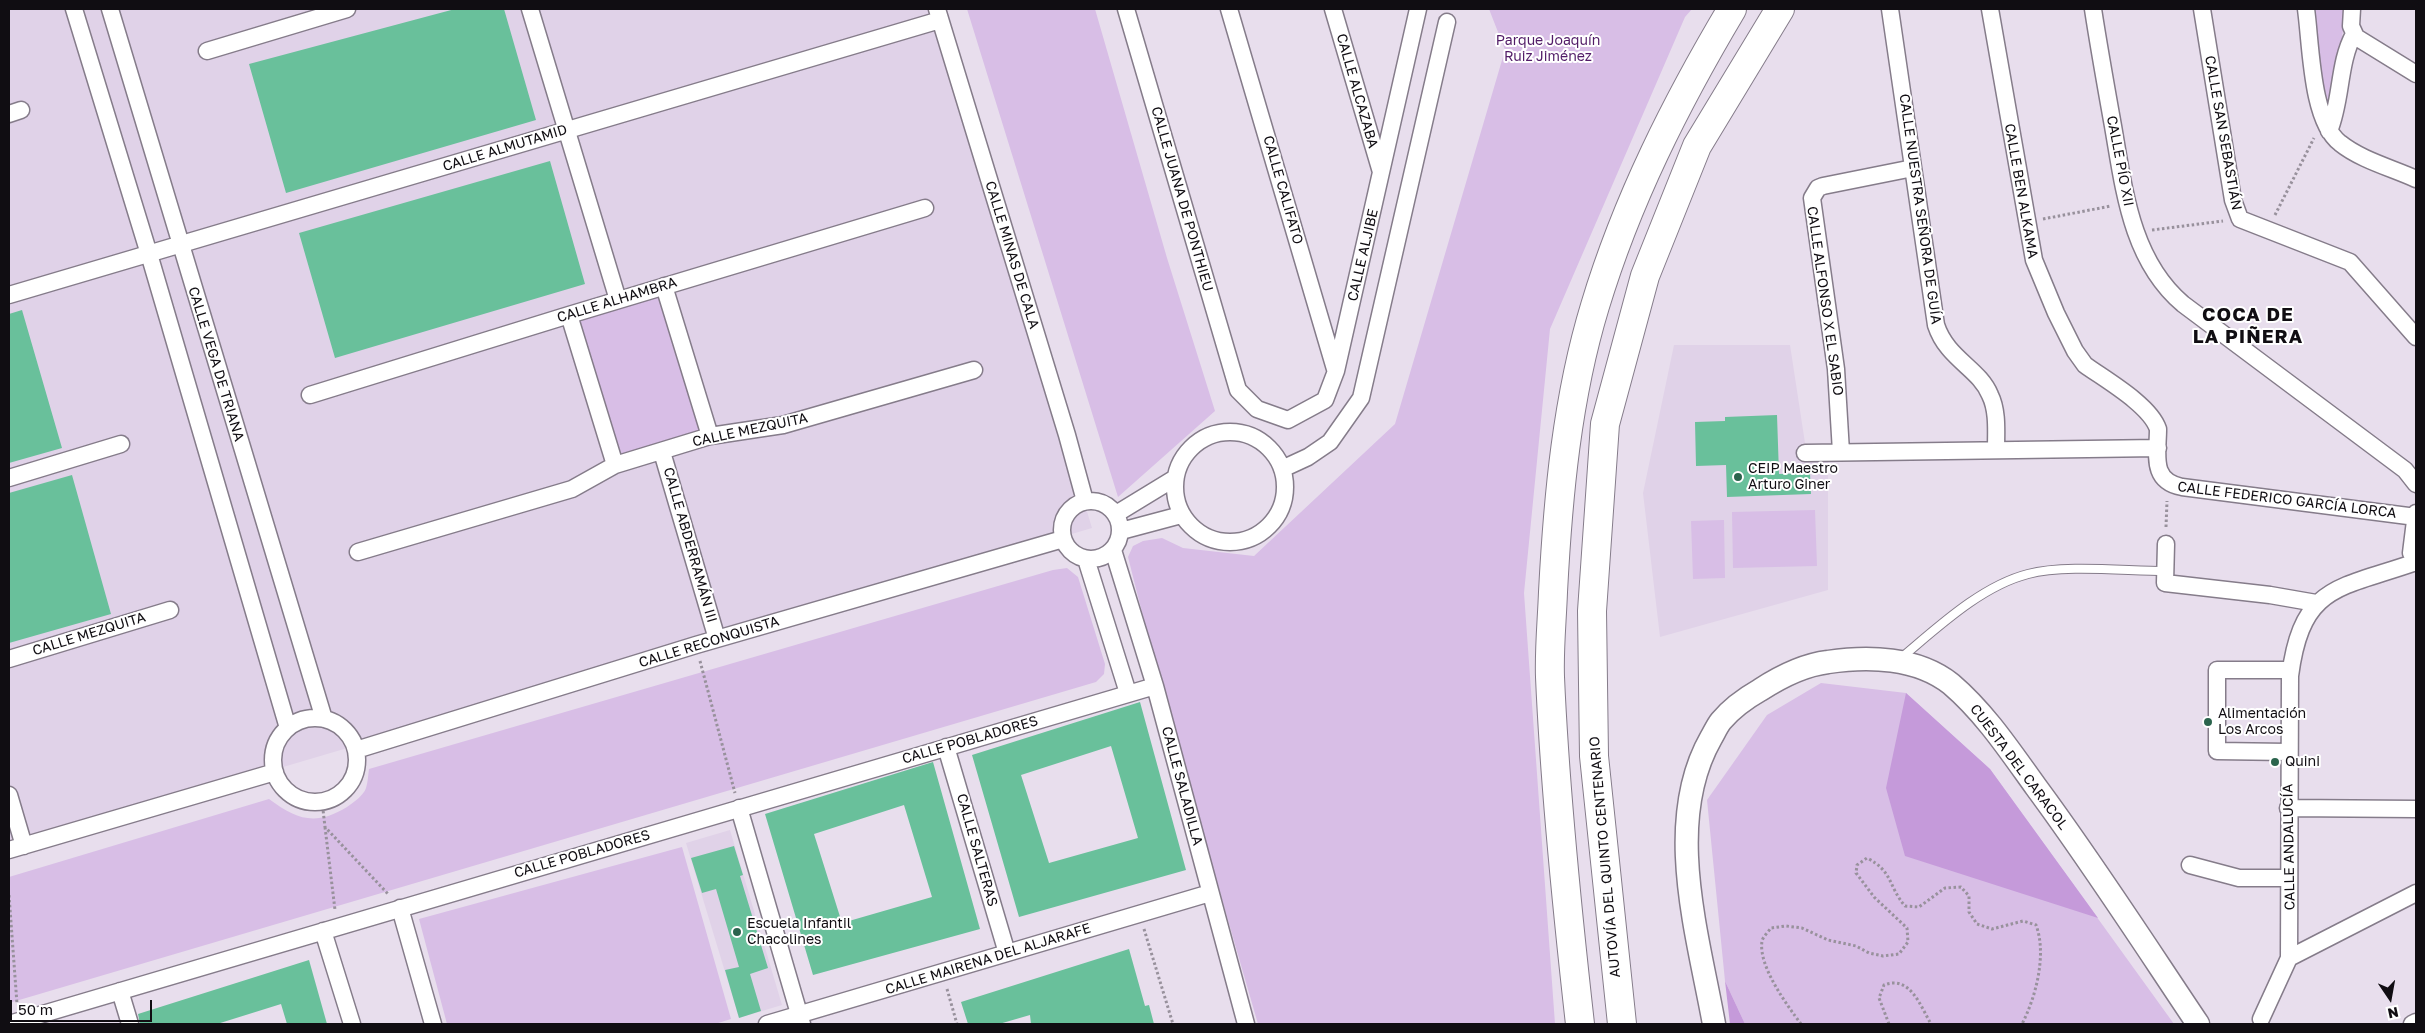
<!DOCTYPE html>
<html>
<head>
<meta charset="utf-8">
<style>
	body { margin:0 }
	#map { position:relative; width:2425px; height:1033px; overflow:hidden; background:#e8deed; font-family:"Golos Text",sans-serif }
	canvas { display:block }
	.frame { position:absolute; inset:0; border:10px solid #100d12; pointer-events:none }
	.north { position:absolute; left:2365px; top:973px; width:50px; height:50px; -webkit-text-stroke:4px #fff; paint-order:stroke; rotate:168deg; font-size:14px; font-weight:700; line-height:20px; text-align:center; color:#100d12 }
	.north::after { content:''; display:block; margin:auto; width:18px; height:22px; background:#100d12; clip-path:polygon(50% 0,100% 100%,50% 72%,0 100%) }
	.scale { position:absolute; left:10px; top:1000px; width:142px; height:22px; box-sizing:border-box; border:2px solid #100d12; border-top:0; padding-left:6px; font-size:15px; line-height:18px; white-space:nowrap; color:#100d12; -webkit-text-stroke:4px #fff; paint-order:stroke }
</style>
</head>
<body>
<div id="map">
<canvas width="2425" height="1033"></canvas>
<div class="frame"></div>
<div class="north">N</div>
<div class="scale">50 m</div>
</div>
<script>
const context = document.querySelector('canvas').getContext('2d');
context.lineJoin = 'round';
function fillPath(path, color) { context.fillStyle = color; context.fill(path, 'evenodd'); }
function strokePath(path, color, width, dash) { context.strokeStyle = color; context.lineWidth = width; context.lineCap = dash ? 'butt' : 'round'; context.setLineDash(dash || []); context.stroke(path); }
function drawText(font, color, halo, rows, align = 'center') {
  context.font = font + ' "Golos Text",sans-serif'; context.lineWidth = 4; context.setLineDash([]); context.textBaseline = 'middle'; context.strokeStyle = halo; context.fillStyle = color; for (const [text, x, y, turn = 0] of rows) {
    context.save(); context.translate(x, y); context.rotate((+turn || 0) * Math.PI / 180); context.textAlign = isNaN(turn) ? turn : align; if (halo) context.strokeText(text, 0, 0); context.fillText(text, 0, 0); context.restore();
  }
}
fillPath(new Path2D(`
	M9,9H936L1092,528L9,848Z
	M1674,345H1790L1805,443L1801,447L1796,448L1797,458L1828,462V590L1660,637L1643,493Z
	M730,830L782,1005L739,1018L686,843Z`), '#e0d2e8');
fillPath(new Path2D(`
	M967,9H1095L1167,258L1215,411L1118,497Z
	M1489,9H1692L1685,17L1550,329L1524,593L1555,1024H1258L1163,695L1128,557L1133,546L1143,541L1162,538L1183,548L1254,556L1395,424L1505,50Z
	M2312,9H2346L2333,102L2325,112Z
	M659,293L701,431L619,456L577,318Z
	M1815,510L1817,566L1733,568L1732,512Z
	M1724,520L1725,578L1693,579L1691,521Z
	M1067,568L1078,577L1105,664L1104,674L1096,682L9,1003V877L269,799C297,820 316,826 347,807C353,803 364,795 366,788C368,782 368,775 369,769L1053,570Z
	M1821,683L1906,693L1990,769L2174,1024H1745L1725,981L1707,800L1767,715Z
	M682,847L731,1019L715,1024H447L419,919Z`), '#d8bee6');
fillPath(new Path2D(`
	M1906,693L1990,769L2098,918L1905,856L1886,788Z
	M1725,981L1745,1024H1730Z`), '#c59ada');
fillPath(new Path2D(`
	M455,9H504L536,120L286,193L249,64Z
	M550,161L585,284L335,358L299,233Z
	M22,310L62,448L9,463V314Z
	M1777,415L1779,474L1810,473L1811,494L1727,497L1726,465L1696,466L1695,422L1725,421V417Z
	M72,475L111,614L9,643V493Z
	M1140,702L1186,870L1019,917L972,755ZM1111,746L1138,838L1049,863L1021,775Z
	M933,762L980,929L813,975L765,814ZM904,805L932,897L842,923L814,834Z
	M734,846L743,875L740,876L768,968L750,974L761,1011L739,1018L725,970L739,967L716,889L702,893L691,858Z
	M1129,949L1145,1006L1149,1005L1154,1024H1031L1030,1015L999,1024H968L961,1002Z
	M309,960L327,1024H287L281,1004L217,1024H140L138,1014Z`), '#69c09b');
const lane = new Path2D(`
	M1901,658C1937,628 1981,586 2028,574C2064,564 2126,571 2165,571`);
const street = new Path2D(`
	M74,9L149,254L288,728
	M110,9L324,719
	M530,9L618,300
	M937,9L1067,435L1085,501
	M1126,9L1238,390L1257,409L1288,420L1325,400L1336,371L1418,9
	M1229,9L1335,369
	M1333,9L1381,172
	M1890,9L1936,325C1947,359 1979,368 1990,395C1998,411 1996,432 1996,449
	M1990,9L2034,260L2056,313L2075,351L2085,365C2106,380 2150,405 2158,429C2158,454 2150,481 2182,487L2416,517
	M2093,9C2099,48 2106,87 2113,126C2124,189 2131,260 2183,304L2405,470L2416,484
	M2202,9L2233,200L2240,219L2350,262L2416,337
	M2306,9C2311,44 2311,121 2340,143C2361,160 2392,168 2416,179
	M2352,9L2351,26L2356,37L2416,74
	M207,51L347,9
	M9,114L21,110
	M2329,131C2342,100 2338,63 2354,34
	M664,286L710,436
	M9,295L940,20
	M569,315L615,465
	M310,395L569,315L925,208
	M1175 487a55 55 0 1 1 110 0a55 55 0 1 1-110 0Z
	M662,452L717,639
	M1841,452L1836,369L1812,198L1818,188L1823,186L1913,168
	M1805,453L2158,448
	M1282,469L1308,457L1330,442L1361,398L1447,22
	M9,478L121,444
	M1062 530a29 29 0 1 1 58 0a29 29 0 1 1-58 0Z
	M2416,513L2411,553L2416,563
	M1116,514L1175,478
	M1121,531L1181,515
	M2166,544L2165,583L2270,595L2316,603
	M1113,550L1155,686L1246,1024
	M358,552L572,489L615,465L710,436L783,425L974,370
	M1086,559L1128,693
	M9,659L170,610
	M273 760a42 42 0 1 1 84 0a42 42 0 1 1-84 0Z
	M946,747L1007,953
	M356,750L696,645L1063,539
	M2288,752L2217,751V670H2291
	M9,795L24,846
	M739,808L802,1024
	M2288,808L2416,809
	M9,850L275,772
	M2190,865L2239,878H2289
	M400,908L433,1024
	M323,931L352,1024
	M2289,958L2416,893
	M120,991L130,1024
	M2261,1019L2289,958L2290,676C2302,584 2339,589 2416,562
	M9,1024L1155,686
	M767,1024L1210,893
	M2412,1024L2416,1022`);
const secondary = new Path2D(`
	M1714,1024C1698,935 1663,822 1711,738C1714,733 1717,726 1721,721C1731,709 1746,698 1760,690C1780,677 1803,665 1828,662C1868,656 1917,657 1951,684C1985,713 2010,751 2036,787C2093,864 2145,945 2198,1024`);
const highway = new Path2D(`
	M1580,1024C1567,909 1555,793 1550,677C1549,649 1552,620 1553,592C1558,496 1567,398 1595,306C1627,200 1676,103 1732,9
	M1622,1024L1594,756L1592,611L1605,424L1645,276L1697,146L1780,9`);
strokePath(lane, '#857c8a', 10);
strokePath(street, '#857c8a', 19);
strokePath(secondary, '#857c8a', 25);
strokePath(highway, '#857c8a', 30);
strokePath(new Path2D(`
	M2275,215L2314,138
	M2043,219L2111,206
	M2152,230L2223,221
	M2166,527L2167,501
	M700,661L735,793
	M322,801L325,827L389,895
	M325,827L335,910
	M9,895L17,1004
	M1144,929L1173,1024
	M947,989L957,1024
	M1801,1024C1787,1005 1758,966 1762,941C1763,937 1768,932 1771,928L1786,926L1802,928L1828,940L1856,946L1869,953L1883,956L1899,954L1908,942L1907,928L1874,897L1856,873L1857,865L1867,858C1893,871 1888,886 1905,906L1919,907L1945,888L1961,887L1969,896V912L1977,924L1992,929L2023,921L2036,925C2047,954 2036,997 2022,1024
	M1889,1024L1879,998L1884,985C1910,975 1920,1005 1931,1024`), '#98919c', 3, [2.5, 2.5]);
strokePath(lane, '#fff', 8);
strokePath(street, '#fff', 16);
strokePath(secondary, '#fff', 22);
strokePath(highway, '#fff', 28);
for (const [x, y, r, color] of [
	[1738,477,5,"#2b644d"],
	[2208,722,5,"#2b644d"],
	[2275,762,5,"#2b644d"],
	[737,932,5,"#2b644d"]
]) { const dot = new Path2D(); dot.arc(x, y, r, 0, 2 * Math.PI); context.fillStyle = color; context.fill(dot); strokePath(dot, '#fff', 2); }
drawText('14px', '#511b67', '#fff', [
	["Parque Joaquín",1548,41],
	["Ruiz Jiménez",1548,57]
]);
drawText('14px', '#100d12', '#fff', [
	["CALLE ALCAZABA",1357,91,74],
	["CALLE SAN SEBASTIÁN",2223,133,80],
	["CALLE ALMUTAMID",505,148,-17],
	["CALLE PÍO XII",2120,161,79],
	["CALLE CALIFATO",1283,190,74],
	["CALLE BEN ALKAMA",2021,191,80],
	["CALLE JUANA DE PONTHIEU",1182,199,74],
	["CALLE NUESTRA SEÑORA DE GUÍA",1920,209,82],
	["CALLE MINAS DE CALA",1012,255,73],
	["CALLE ALJIBE",1363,255,-77],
	["CALLE ALHAMBRA",617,300,-17],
	["CALLE ALFONSO X EL SABIO",1825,301,82],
	["CALLE VEGA DE TRIANA",216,364,73],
	["CALLE MEZQUITA",750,430,-12],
	["CALLE FEDERICO GARCÍA LORCA",2287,500,7],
	["CALLE ABDERRAMÁN III",690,545,74],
	["CALLE MEZQUITA",89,634,-17],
	["CALLE RECONQUISTA",709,642,-17],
	["CALLE POBLADORES",970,740,-16],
	["CUESTA DEL CARACOL",2019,767,53],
	["CALLE SALADILLA",1182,786,75],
	["CALLE ANDALUCÍA",2289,847,-91],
	["CALLE SALTERAS",977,850,74],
	["CALLE POBLADORES",582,854,-16],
	["AUTOVÍA DEL QUINTO CENTENARIO",1605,857,-95],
	["CALLE MAIRENA DEL ALJARAFE",988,959,-17]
]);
drawText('14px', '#100d12', '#fff', [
	["CEIP Maestro",1748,469],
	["Arturo Giner",1748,485],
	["Alimentación",2218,714],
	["Los Arcos",2218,730],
	["Quini",2285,762],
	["Escuela Infantil",747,924],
	["Chacolines",747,940]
], 'left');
context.letterSpacing = '1px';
drawText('bold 19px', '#100d12', '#fff', [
	["COCA DE",2248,315],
	["LA PIÑERA",2248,337]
]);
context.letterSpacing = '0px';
</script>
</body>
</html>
